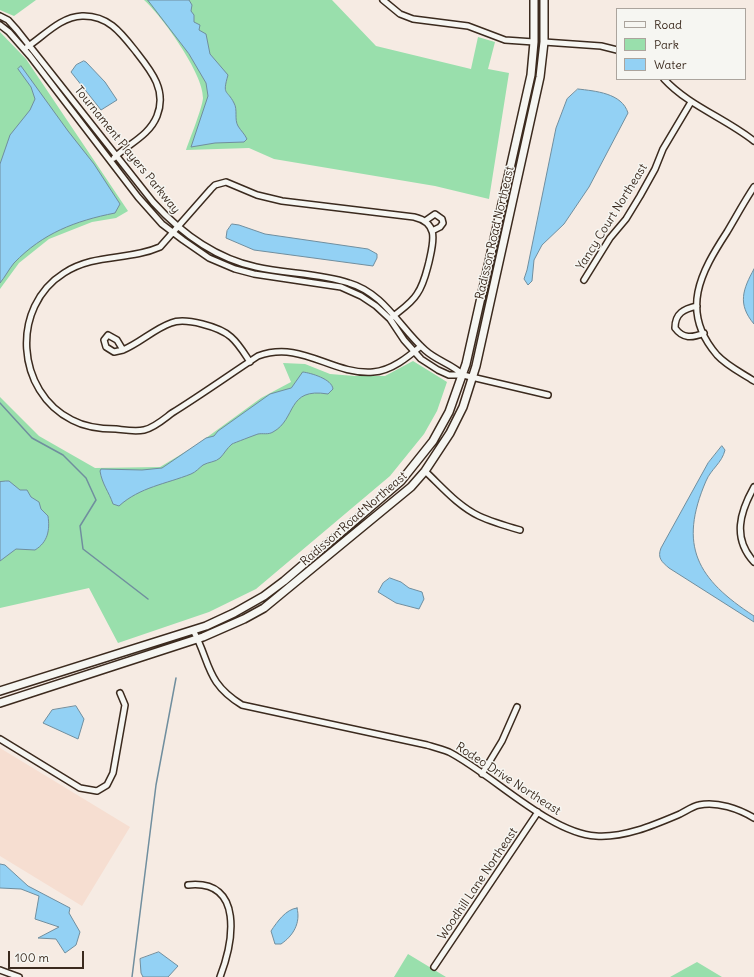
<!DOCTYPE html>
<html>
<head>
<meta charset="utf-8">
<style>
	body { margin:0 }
	#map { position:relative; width:754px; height:977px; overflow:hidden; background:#f6ebe3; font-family:Delius,sans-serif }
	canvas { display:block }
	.legend { position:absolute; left:616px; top:8px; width:130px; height:72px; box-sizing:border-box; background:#f6f6f2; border:1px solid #aba49d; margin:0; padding:5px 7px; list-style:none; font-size:12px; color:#3b2a1e }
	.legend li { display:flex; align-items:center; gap:8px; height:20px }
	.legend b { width:20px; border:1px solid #aba49d }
	.scale { position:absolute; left:8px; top:951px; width:76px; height:18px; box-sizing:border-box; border:2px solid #3b2a1e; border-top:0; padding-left:5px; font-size:12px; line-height:14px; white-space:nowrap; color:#3b2a1e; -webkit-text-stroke:3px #f6f6f2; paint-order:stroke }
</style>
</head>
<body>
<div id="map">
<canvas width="754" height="977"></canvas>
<ul class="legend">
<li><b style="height:5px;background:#f6f6f2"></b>Road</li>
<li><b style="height:11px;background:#99dfac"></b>Park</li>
<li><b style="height:11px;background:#93d1f4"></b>Water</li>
</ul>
<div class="scale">100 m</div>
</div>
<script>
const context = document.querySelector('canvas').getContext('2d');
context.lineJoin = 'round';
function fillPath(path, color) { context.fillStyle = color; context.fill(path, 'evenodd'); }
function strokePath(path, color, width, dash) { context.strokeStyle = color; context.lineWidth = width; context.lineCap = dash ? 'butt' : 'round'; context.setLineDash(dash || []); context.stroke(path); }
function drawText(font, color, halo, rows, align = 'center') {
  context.font = font + ' Delius,sans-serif'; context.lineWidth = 3; context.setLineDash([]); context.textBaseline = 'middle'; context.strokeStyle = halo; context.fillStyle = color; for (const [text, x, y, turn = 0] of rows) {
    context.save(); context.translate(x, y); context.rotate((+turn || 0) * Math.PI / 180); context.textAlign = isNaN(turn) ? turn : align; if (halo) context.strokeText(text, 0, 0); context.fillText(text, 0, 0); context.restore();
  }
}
fillPath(new Path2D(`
	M0,748L130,827L82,906L0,856Z`), '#f6ded1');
fillPath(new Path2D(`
	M0,0H36L14,16L0,10Z
	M144,0H332L376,46L471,69L478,37L495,42L488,69L509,73L489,199L435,186L274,159L249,148L186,150C190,138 202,109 203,98C204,74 161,15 144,0Z
	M0,32L26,59L128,211L116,218L92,222L49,239L19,263L0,289Z
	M413,361L447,382L437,411L424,434L390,476L256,589L209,612L118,643L89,588L0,608V397L39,436L95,468L160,467L195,446L261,398L291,382L283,363L305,364L330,374L355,376H385Z
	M408,954L446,977H394Z
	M697,962L722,977H670Z`), '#99dfac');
const water = new Path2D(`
	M148,0H189L192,5L191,11L194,15V22L200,25L199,30L206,34L210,54L228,75C222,96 227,89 234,103C238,110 234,119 238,126C241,131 244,133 247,139L244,142L215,143L191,147L208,96L206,83L189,54Z
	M84,61L86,62L105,82L117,100L101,110L71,72L76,65Z
	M21,66L68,131L94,164L120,204L115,213C75,221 43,233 14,263C9,269 5,277 0,283V164L10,135L30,110L35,99L31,87L18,69Z
	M578,89C595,91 622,93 628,113L589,187L564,224L542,245L534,260L532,281L528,285L524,279L527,270L556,128L567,99Z
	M232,224L239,225L265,234L368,249L377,254V258L373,266L254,250L226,238L227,231Z
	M754,269V324C737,304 743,289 754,269Z
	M303,372C311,373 332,379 333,389L328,394C286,387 297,419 273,432C268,435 263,433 258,434C255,435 234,443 232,444C227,448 224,454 220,458C216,462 208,462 203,465C199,468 196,472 191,474C166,484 140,487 119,506L113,504C109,492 102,484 100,471L101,469L142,470L162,468L206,438L214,436L218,431L270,394L291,388Z
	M722,446L725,450C722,463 711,469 706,481C678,546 697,579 754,616V622L669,568C662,562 657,558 661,548L708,463Z
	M6,481H9L20,490H27L31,497L39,502L41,509L48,516C50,530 48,542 35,550L16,549L0,561V482Z
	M390,578L401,582L409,588L422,592L424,599L419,609L396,603L378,592L383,583Z
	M76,706L84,719L78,739L43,723L52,710Z
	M0,864L5,865L28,886L70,908L69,913L80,932L76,945L65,953L56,939L38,938L59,927L35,919L39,896L21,889L0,888Z
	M297,908C301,923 293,936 281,944H275L271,931C277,922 286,909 297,908Z
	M159,952L178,966L168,977H143L141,973L140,959Z`);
fillPath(water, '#93d1f4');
strokePath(water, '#708e9e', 1);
strokePath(new Path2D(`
	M0,403L32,438L63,455L86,478L96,500L80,526L83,549L148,599
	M132,977L156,785L176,678`), '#708e9e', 1.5);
const street = new Path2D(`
	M383,0L400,14L413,19L468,26L505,40L534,42
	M0,16L8,20L17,30L153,202C181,233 215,258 256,267C287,274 319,273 349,283C384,293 400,328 425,350C437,361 452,364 463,375
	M0,25L9,32L30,56L138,197L162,224L183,240L209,258L235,269L254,274L341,287L361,296L376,306L390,319L404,340L421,359L438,370L449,375H463L548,395
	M544,42L601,46L617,50
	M27,47C44,36 60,17 82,16C109,15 122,34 137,53C152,72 167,91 157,116C149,136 128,144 114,158
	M664,79C689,106 725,118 754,141
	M754,187C744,202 736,217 727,232C701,272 679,311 717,355C727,366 742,373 754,381
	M425,221L435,214L442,219L443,223L440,227L432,231
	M584,280L610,238L626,219L640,196L655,169L663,149L691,102
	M697,306C684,309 675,313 675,328C683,339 692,338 704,333
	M390,319C399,311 411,304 417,294C424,284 426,273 429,262C433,243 440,223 414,217L282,201L257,195L226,182L215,185L211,189L160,247C128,261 95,253 64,273C10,307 16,392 72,420C85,427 102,429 116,429C125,430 135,432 144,430C154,428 164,419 172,413C201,395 229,375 258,356C302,340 331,375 373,372C391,371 408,357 421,346
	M108,335L117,340L123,350L114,352L106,347L104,340Z
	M123,350C140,343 154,329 171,323C185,317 220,327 231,337C239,344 244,353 250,362
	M425,471C442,487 458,506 479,516C492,522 506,526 520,530
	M754,487C740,512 732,538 754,562
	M193,630C211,663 205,682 242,705L427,745C434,747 442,749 449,752C492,774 549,833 596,836C624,838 654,825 680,814C686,811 693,806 699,805C717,801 739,809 754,818
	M0,739L80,788L97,791L107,785L113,773L125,705L120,693
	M482,774L502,741L517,707
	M188,885C245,879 233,943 220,977
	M434,967L538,812
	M0,970L19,977`);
const secondary = new Path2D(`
	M0,691L206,626L234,613L264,596L284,581L401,481L433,441L449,412L466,364L531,75L534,42V0
	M0,703L203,637L244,619L264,608L411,487L425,471L450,433L463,407L476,366L540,77L544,42V0`);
strokePath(street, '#3b2a1e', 8);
strokePath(secondary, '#3b2a1e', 10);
strokePath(street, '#f6f6f2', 5);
strokePath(secondary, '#f6f6f2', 7);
drawText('12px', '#3b2a1e', '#f6f6f2', [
	["Tournament Players Parkway",127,150,51],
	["Yancy Court Northeast",612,217,-58],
	["Radisson Road Northeast",495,233,-77],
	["Radisson Road Northeast",354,519,-41],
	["Rodeo Drive Northeast",508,779,33],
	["Woodhill Lane Northeast",478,884,-56]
]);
</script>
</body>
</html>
